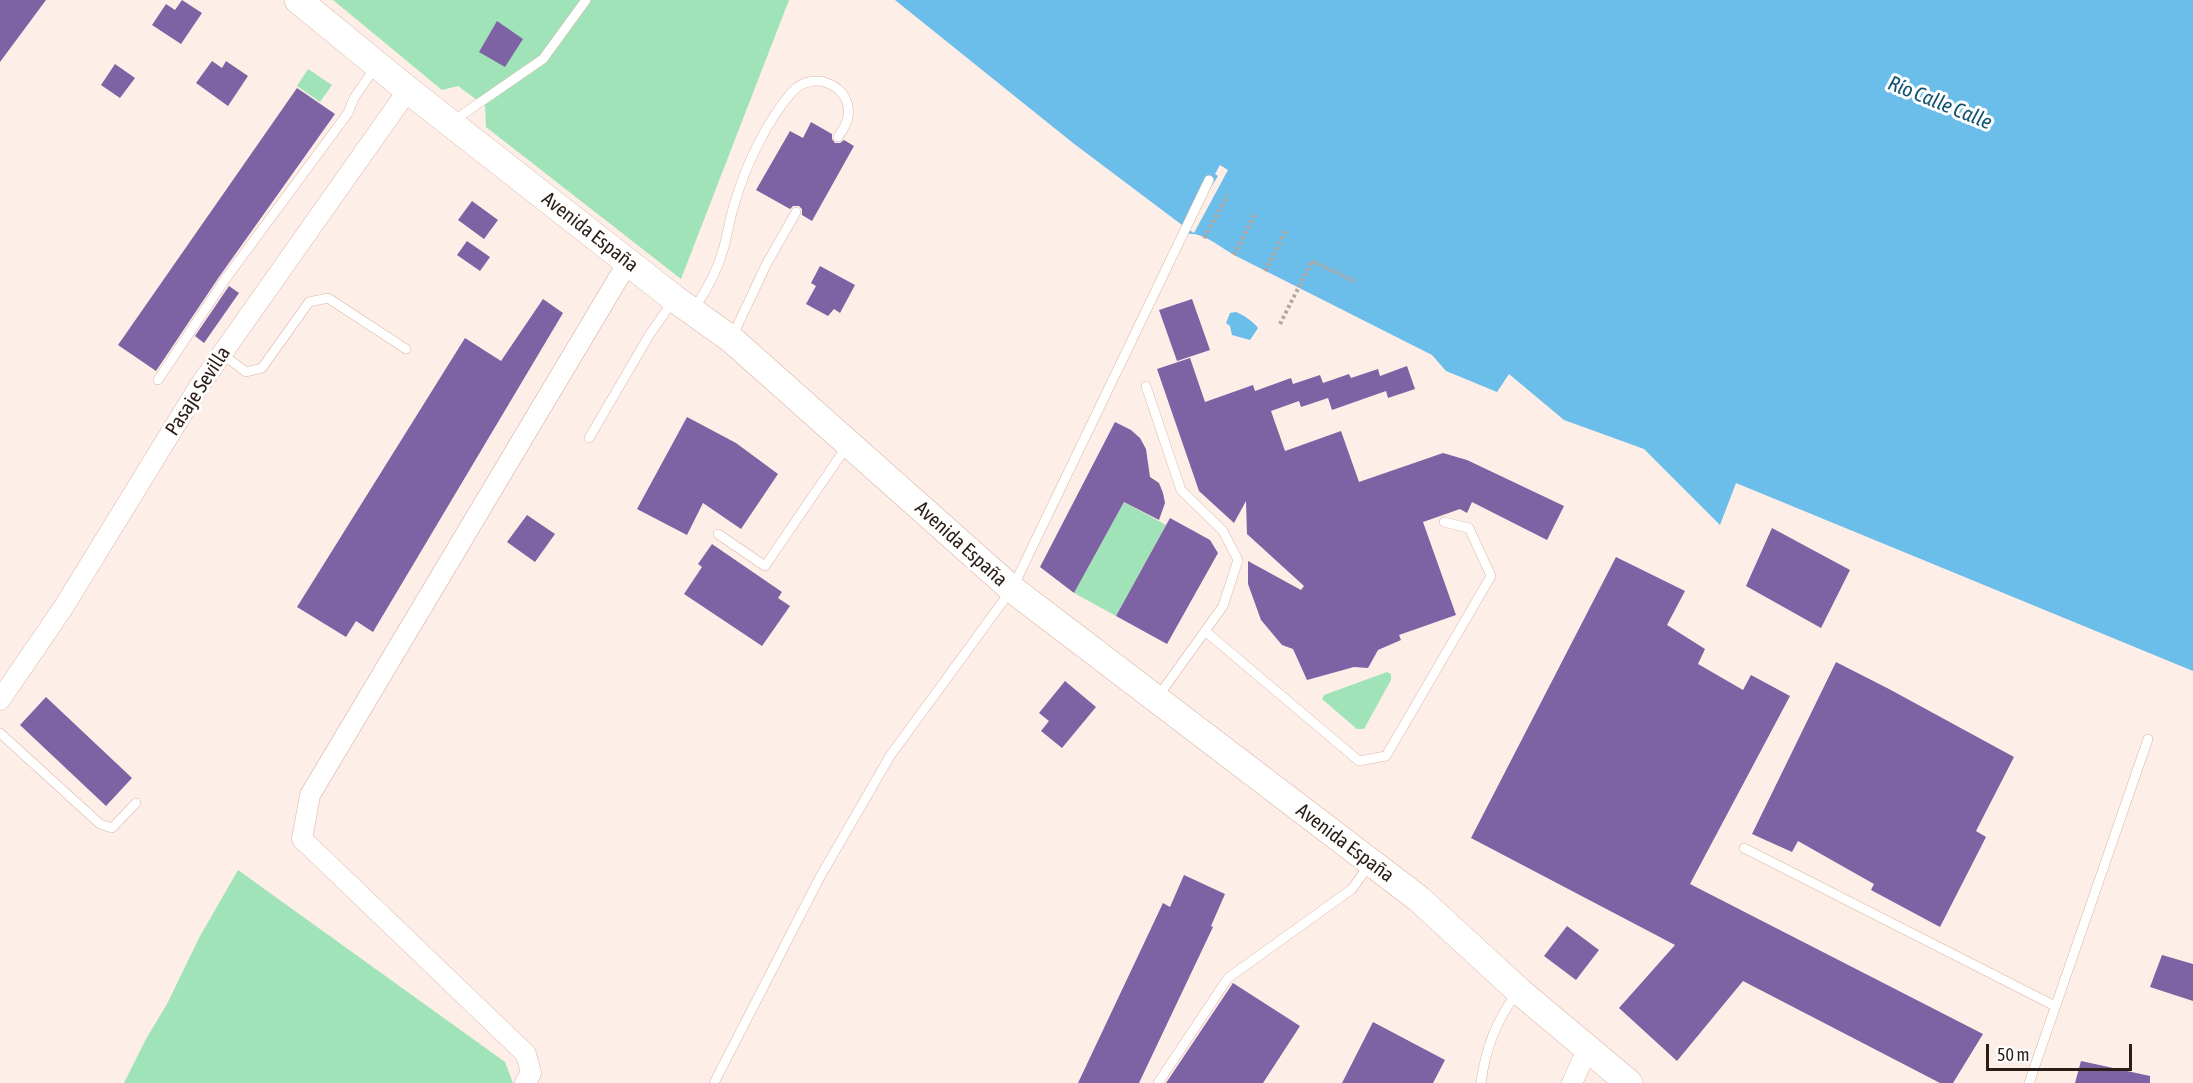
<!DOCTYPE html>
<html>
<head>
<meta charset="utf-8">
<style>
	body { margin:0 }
	#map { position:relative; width:2193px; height:1083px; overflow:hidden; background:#fdeee7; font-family:"Asap Condensed",sans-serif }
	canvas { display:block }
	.scale { position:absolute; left:1986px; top:1044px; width:146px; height:27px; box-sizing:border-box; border:3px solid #2b1e18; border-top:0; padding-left:8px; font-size:18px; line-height:21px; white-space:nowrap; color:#2b1e18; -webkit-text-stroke:4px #fff; paint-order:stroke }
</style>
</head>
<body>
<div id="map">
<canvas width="2193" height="1083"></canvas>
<div class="scale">50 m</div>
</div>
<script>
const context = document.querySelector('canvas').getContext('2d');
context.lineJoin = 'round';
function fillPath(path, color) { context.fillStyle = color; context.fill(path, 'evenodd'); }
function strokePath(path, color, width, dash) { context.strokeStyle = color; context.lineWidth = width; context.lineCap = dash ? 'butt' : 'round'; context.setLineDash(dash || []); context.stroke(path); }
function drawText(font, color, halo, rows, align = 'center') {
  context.font = font + ' "Asap Condensed",sans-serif'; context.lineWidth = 6; context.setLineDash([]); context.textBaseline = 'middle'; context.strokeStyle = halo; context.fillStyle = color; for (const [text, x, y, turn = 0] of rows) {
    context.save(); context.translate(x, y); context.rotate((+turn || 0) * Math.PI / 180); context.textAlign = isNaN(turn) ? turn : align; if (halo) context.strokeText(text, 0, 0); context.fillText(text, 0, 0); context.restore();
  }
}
fillPath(new Path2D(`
	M333,0H789L681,279L486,127L485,106L458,86L442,90Z
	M308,69L332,85L320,102L297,86Z
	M1124,502L1166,525L1116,616L1074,593Z
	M1387,672L1391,674V680L1364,729H1357L1322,699L1324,695Z
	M238,870L505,1062L513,1083H124L146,1039L167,1004L199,938Z`), '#a1e3b8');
fillPath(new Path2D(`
	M895,0H2193V671L1736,483L1720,525L1644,449L1564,420L1509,374L1497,392L1446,371L1432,355L1234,255C1220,247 1203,232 1187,234L1186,228L1073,143Z
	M1236,312C1243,315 1253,321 1258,328L1250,340L1232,335L1230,326L1226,323L1230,313Z`), '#6bbdea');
fillPath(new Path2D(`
	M1220,165L1228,170L1194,233L1186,228L1218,176L1215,174Z`), '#fdeee7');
fillPath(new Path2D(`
	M0,0H46L0,62Z
	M182,0L202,13L181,44L152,25L166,4L175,10Z
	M497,21L523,39L505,67L479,52Z
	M212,61L222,68L226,61L248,76L228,106L196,83Z
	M115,64L135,78L120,98L101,85Z
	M297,88L335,114L219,277L156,371L118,345Z
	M811,122L832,134V139L835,143H840L844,140L854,146L812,221L802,215V209L799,206H793L790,209L756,190L790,131L803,138Z
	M472,201L498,220L484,239L458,220Z
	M467,241L490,257L480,271L457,255Z
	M820,266L855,285L840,313L834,309L828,316L806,304L816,286L811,283Z
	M229,286L239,293L204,343L195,336Z
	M543,299L563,313L373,632L356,621L346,637L297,607L465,338L501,361Z
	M1192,299L1210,350L1177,361L1159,310Z
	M1190,358L1205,402L1253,385L1255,391L1291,378L1293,384L1320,375L1323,383L1349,374L1351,378L1378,369L1380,376L1407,366L1415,389L1388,398L1386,391L1332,410L1328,398L1301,407L1299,401L1271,411L1285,451L1341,431L1359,482L1443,453L1467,460L1564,506L1547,540L1472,502L1467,513L1460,509L1423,522L1456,615L1399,635L1401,640L1378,650L1368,668L1354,667L1307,680L1293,649L1282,645L1261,620L1248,584V561L1301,590L1304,586L1247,534L1246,501L1234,523L1199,491L1157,369Z
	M687,417L736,443L778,474L741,529L703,503L687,535L637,509Z
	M1115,422L1131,430L1140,438L1146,449L1150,477L1159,483L1163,493L1165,503L1159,520L1124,502L1074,593L1040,567Z
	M527,515L555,534L535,562L507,542Z
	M1170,518L1210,540L1218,553L1167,644L1116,616Z
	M1772,528L1850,570L1821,628L1746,586Z
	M712,544L782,592L778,598L790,606L762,646L684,594L702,567L698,564Z
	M1616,557L1685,591L1667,625L1705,649L1698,664L1743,690L1751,675L1790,696L1690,884L1983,1034L1953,1083H1940L1743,981L1677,1061L1619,1008L1675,945L1471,838Z
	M1836,662L1889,689L2014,757L1976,831L1986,837L1940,927L1871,890L1874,884L1798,841L1792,852L1752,834Z
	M1065,681L1096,707L1062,748L1041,731L1049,721L1039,713Z
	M46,697L132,778L106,806L20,725Z
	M1184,875L1225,894L1211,926L1213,927L1139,1083H1078L1163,903L1170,907Z
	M1567,926L1599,950L1576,980L1544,956Z
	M2162,955L2193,964V1001L2150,987Z
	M1233,983L1300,1026L1263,1083H1166Z
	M1373,1022L1445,1060L1433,1083H1342Z
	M2081,1061L2150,1076V1083H2075Z`), '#7d62a4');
const service = new Path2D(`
	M453,121L543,59L586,0
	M694,309C707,290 718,269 724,247C728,232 730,217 735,202C746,165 766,122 792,92C812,69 853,85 848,117C847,124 842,131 838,137
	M732,337L766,265L796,212
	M222,354L246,372L262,368L309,302L328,298L406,349
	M158,380L224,281L348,113L354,98L376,66
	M1146,386L1181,490L1223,531L1238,560L1223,606L1157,698
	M589,438L650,334L673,301
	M718,534L765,566L847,446
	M1205,631L1359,761L1386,756L1491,576L1469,528L1444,522
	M0,733L100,824L112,828L136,803
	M1744,848L2055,1006
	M714,1083L820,877L890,756L1012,589L1209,180
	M1158,1083L1228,978L1352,889L1369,865
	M1481,1083C1485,1050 1497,1019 1517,993
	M2029,1083L2148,739`);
const minor = new Path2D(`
	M0,700L63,608L200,385L408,90
	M525,1083L531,1073L526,1054L302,839L310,795L628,262
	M1572,1083L1587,1050`);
const secondary = new Path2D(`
	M298,0L408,90L675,299L731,339L1012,589L1419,899L1519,991L1629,1083`);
strokePath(service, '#d8b6a5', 10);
strokePath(minor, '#d8b6a5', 21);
strokePath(secondary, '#d8b6a5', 28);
strokePath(new Path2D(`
	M1204,238L1228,195
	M1234,255L1255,214
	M1265,271L1286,231
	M1280,324L1312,261L1354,281`), '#b4a69f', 4, [3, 3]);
strokePath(service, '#fff', 9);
strokePath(minor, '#fff', 20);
strokePath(secondary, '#fff', 27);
drawText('20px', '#2b1e18', '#fff', [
	["Avenida España",590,232,38],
	["Pasaje Sevilla",198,391,-57],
	["Avenida España",961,544,42],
	["Avenida España",1345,843,37]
]);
drawText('italic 21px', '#115271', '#fff', [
	["Río Calle Calle",1940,103,22]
]);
</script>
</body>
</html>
